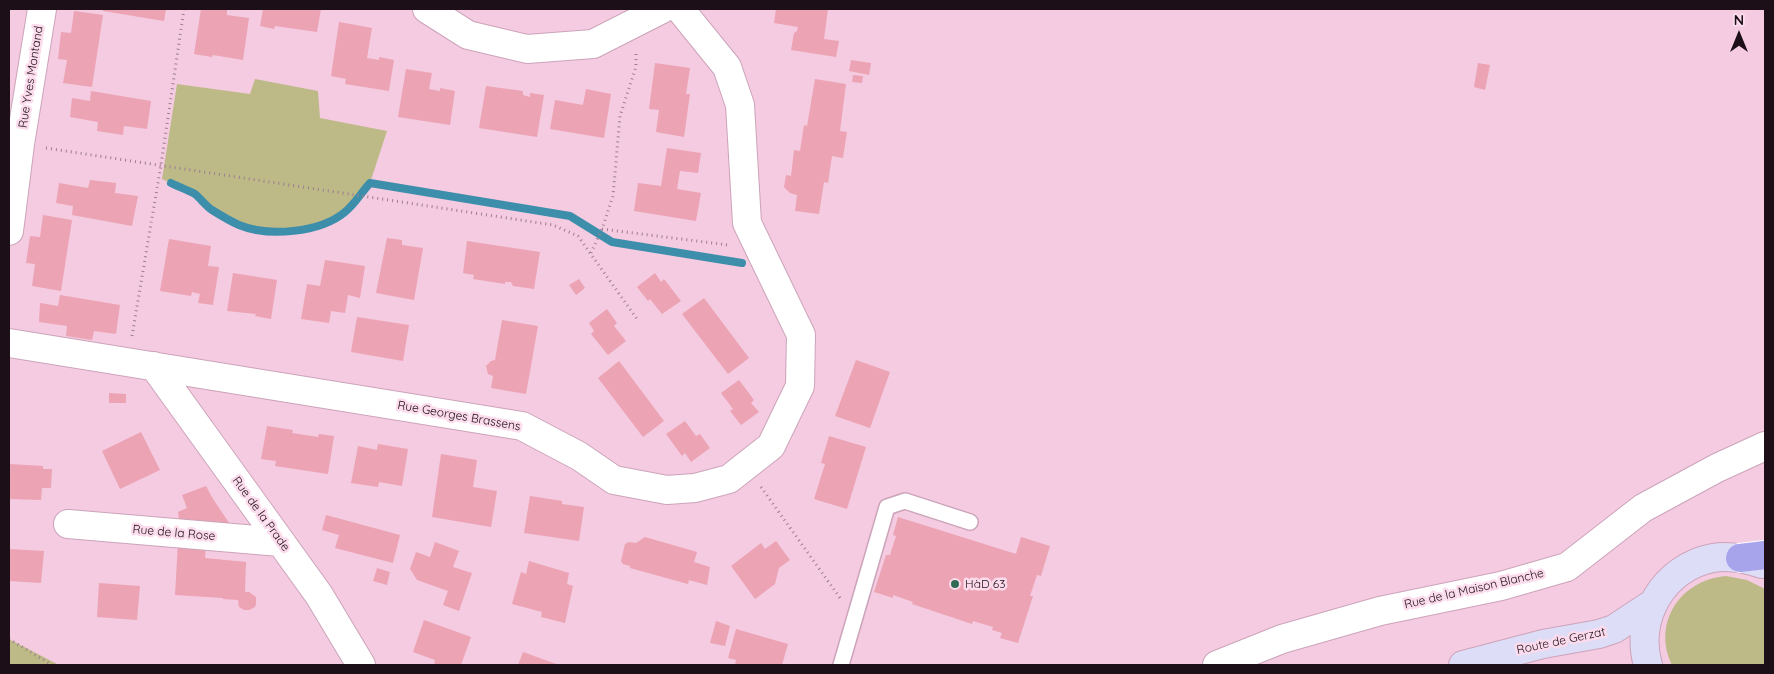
<!DOCTYPE html>
<html>
<head>
<meta charset="utf-8">
<style>
	body { margin:0 }
	#map { position:relative; width:1774px; height:674px; overflow:hidden; background:#f4cbe1; font-family:Quicksand,sans-serif }
	canvas { display:block }
	.frame { position:absolute; inset:0; border:10px solid #1d0f17; pointer-events:none }
	.north { position:absolute; left:1714px; top:10px; width:50px; height:50px; -webkit-text-stroke:4px #fcdbed; paint-order:stroke; rotate:0deg; font-size:14px; font-weight:700; line-height:20px; text-align:center; color:#1d0f17 }
	.north::after { content:''; display:block; margin:auto; width:18px; height:22px; background:#1d0f17; clip-path:polygon(50% 0,100% 100%,50% 72%,0 100%) }
</style>
</head>
<body>
<div id="map">
<canvas width="1774" height="674"></canvas>
<div class="frame"></div>
<div class="north">N</div>
</div>
<script>
const context = document.querySelector('canvas').getContext('2d');
context.lineJoin = 'round';
function fillPath(path, color) { context.fillStyle = color; context.fill(path, 'evenodd'); }
function strokePath(path, color, width, dash) { context.strokeStyle = color; context.lineWidth = width; context.lineCap = dash ? 'butt' : 'round'; context.setLineDash(dash || []); context.stroke(path); }
function drawText(font, color, halo, rows, align = 'center') {
  context.font = font + ' Quicksand,sans-serif'; context.lineWidth = 5; context.setLineDash([]); context.textBaseline = 'middle'; context.strokeStyle = halo; context.fillStyle = color; for (const [text, x, y, turn = 0] of rows) {
    context.save(); context.translate(x, y); context.rotate((+turn || 0) * Math.PI / 180); context.textAlign = isNaN(turn) ? turn : align; if (halo) context.strokeText(text, 0, 0); context.fillText(text, 0, 0); context.restore();
  }
}
fillPath(new Path2D(`
	M255,79L318,91L320,118L387,131L370,183L353,205L343,214L324,224L308,229L284,232L261,230L240,225L212,210L195,194L162,179L177,84L250,94Z
	M1726,576L1747,580L1765,589V665H1672C1652,623 1680,580 1726,576Z
	M9,639L59,665H9Z`), '#beba87');
strokePath(new Path2D(`
	M171,183C179,187 188,190 195,194C201,199 206,206 212,210C220,215 230,221 239,225C268,237 320,233 345,212C355,204 361,193 370,183L570,216L612,242L742,263`), '#3d8eaa', 8);
fillPath(new Path2D(`
	M103,9H166L164,21L103,11Z
	M201,9H227V15L249,18L243,60L213,55L212,57L194,54Z
	M263,9H321L317,32L275,26L274,29L260,26Z
	M776,9H828L824,39L839,41L836,57L791,50L794,33L797,31L798,27L774,23Z
	M74,11L103,15L92,87L63,83L67,60L58,59L61,32L71,33Z
	M339,22L372,28L367,58L379,60V57L394,60L389,91L345,84L346,79L331,76Z
	M851,60L871,63L869,75L849,71Z
	M655,63L690,68L686,94H690L684,137L656,132L659,110L649,109Z
	M1478,63L1490,65L1485,90L1474,87Z
	M406,69L432,73L429,89L440,91V88L455,91L450,125L398,117Z
	M853,75L863,76L862,83L852,82Z
	M815,79L846,84L840,131L847,132L843,158L832,156L828,183L824,182L819,214L795,211L797,195L790,193L784,187L786,175L791,176L794,150L800,151L804,125L807,126Z
	M486,86L523,91V95L530,97V93L544,95L537,137L479,128Z
	M586,89L611,94L604,138L550,129L555,100L583,105Z
	M91,91L151,101L147,129L124,126L123,135L97,131L98,122L70,117L72,98L90,101Z
	M667,148L701,153L698,173L680,171L677,189L701,193L696,221L634,211L638,183L661,186Z
	M90,180L116,183L115,193L138,196L132,226L72,215L73,206L56,203L59,183L88,188Z
	M43,215L72,220L61,291L32,286L35,264L26,263L30,236L40,237Z
	M387,238L402,240V245L423,248L414,300L376,293Z
	M169,239L211,246L208,266L219,267L213,305L198,303L200,294L192,292L191,296L160,291Z
	M467,241L540,252L534,289L513,286L511,282H505V284L473,279L474,275L463,273Z
	M325,260L365,266L360,298L348,295L345,313L331,311L329,323L301,319L307,284L320,286Z
	M233,273L277,280L271,319L255,316L256,314L227,311Z
	M655,273L661,282L664,279L681,301L662,314L650,299L648,301L637,287Z
	M579,279L585,288L576,295L569,285Z
	M60,295L120,305L116,334L94,331L92,340L66,336L67,326L39,322L40,303L58,306Z
	M704,298L749,358L728,374L682,314Z
	M607,309L617,323L614,326L626,341L608,355L591,334L594,331L589,323Z
	M357,317L409,325L403,361L351,352Z
	M502,320L538,326L526,394L491,388L493,376L488,374L486,366L491,361L495,360Z
	M856,360L890,372L870,428L835,416Z
	M619,361L664,421L643,437L598,378Z
	M739,380L754,400L751,403L759,412L741,425L730,411L733,409L721,393Z
	M109,393L126,394V403H109Z
	M685,421L696,436L700,434L710,448L691,462L685,453L682,456L666,434Z
	M267,426L293,430L292,433L318,437L319,434L334,436L328,474L275,466L276,461L261,459Z
	M141,432L160,470L120,489L102,451Z
	M829,436L866,447L847,509L814,499L825,464L821,463Z
	M378,444L408,449L402,486L379,482L378,487L351,483L358,446L377,450Z
	M441,454L477,460L473,487L497,491L491,527L432,517Z
	M9,464L43,466V469H52L51,488H42L41,500L9,499Z
	M206,486L213,499L234,530L180,526L178,512L187,508L182,495Z
	M530,496L562,501V504L584,507L579,541L524,533Z
	M326,515L400,535L393,563L335,548L339,535L322,530Z
	M898,517L1016,554L1021,537L1050,546L1041,576L1037,575L1030,596H1033L1018,643L1000,638L1002,633L992,630L993,627L973,621L972,624L912,604L913,602L893,595V598L874,592L886,555H890L896,536L893,535Z
	M645,537L697,552L694,562L710,567L707,585L689,580L688,584L630,568V566L623,564L621,561L625,544L629,542L636,543Z
	M776,541L790,560L779,568L775,584L755,599L731,566L761,543L765,549Z
	M178,542L206,544L205,558L246,562L245,592H249L256,597V604L255,607L249,610H244L239,607L238,600L223,599V598L175,595Z
	M435,542L459,551L453,567L472,573L459,611L443,605L448,591L417,580L410,569L416,552L430,557Z
	M9,549L44,551L41,583L9,581Z
	M529,561L569,573L567,584L573,586L565,623L541,617L542,612L512,604L521,572L526,574Z
	M377,568L390,572L387,585L373,581Z
	M99,583L140,586L137,620L97,617Z
	M424,620L471,637L461,665H434L435,660L413,652Z
	M716,621L730,626L725,646L710,643Z
	M736,629L788,644L782,665H735L736,660L728,658Z
	M523,652L559,665H518Z`), '#eca3b3');
const service = new Path2D(`
	M841,665L887,507L905,501L970,522`);
const minor = new Path2D(`
	M427,9L468,35L527,49L593,44L662,9
	M9,142L20,144L9,231
	M20,144L42,9
	M9,343L522,426L579,456L614,480L667,490L695,488L729,479L771,446L800,386L801,335L747,223L740,105L727,67L680,9
	M154,366L319,595L361,665
	M68,524L280,542
	M1217,665L1282,639L1380,611L1501,586L1567,567L1643,508L1717,468L1765,446`);
const secondary = new Path2D(`
	M1463,665L1543,644L1599,634L1614,629L1652,604
	M1648,665C1634,618 1664,567 1713,558C1729,555 1747,559 1762,564`);
const trunk = new Path2D(`
	M1740,558L1765,555`);
strokePath(service, '#cca4ba', 18);
strokePath(minor, '#cca4ba', 30);
strokePath(secondary, '#cca4ba', 30);
strokePath(trunk, '#fff', 30);
strokePath(new Path2D(`
	M46,148L553,225L578,236L637,319
	M602,229L728,245
	M591,253L602,229L613,196L620,116L636,67V52
	M132,336L161,165L184,9
	M761,487L840,598
	M9,639L52,665`), '#9d7f8f', 3, [1, 4]);
strokePath(service, '#fff', 15);
strokePath(minor, '#fff', 28);
strokePath(secondary, '#deddf8', 28);
strokePath(trunk, '#a8a4ec', 28);
for (const [x, y, r, color] of [
	[955,584,5,"#316b53"]
]) { const dot = new Path2D(); dot.arc(x, y, r, 0, 2 * Math.PI); context.fillStyle = color; context.fill(dot); strokePath(dot, '#fcdbed', 2); }
drawText('12px', '#1d0f17', '#fcdbed', [
	["Rue Yves Montand",31,77,-81],
	["Rue Georges Brassens",459,416,10],
	["Rue de la Prade",261,514,54],
	["Rue de la Rose",174,533,5],
	["Rue de la Maison Blanche",1474,589,-13],
	["Route de Gerzat",1561,641,-12]
]);
drawText('12px', '#1d0f17', '#fcdbed', [
	["HàD 63",965,584]
], 'left');
</script>
</body>
</html>
